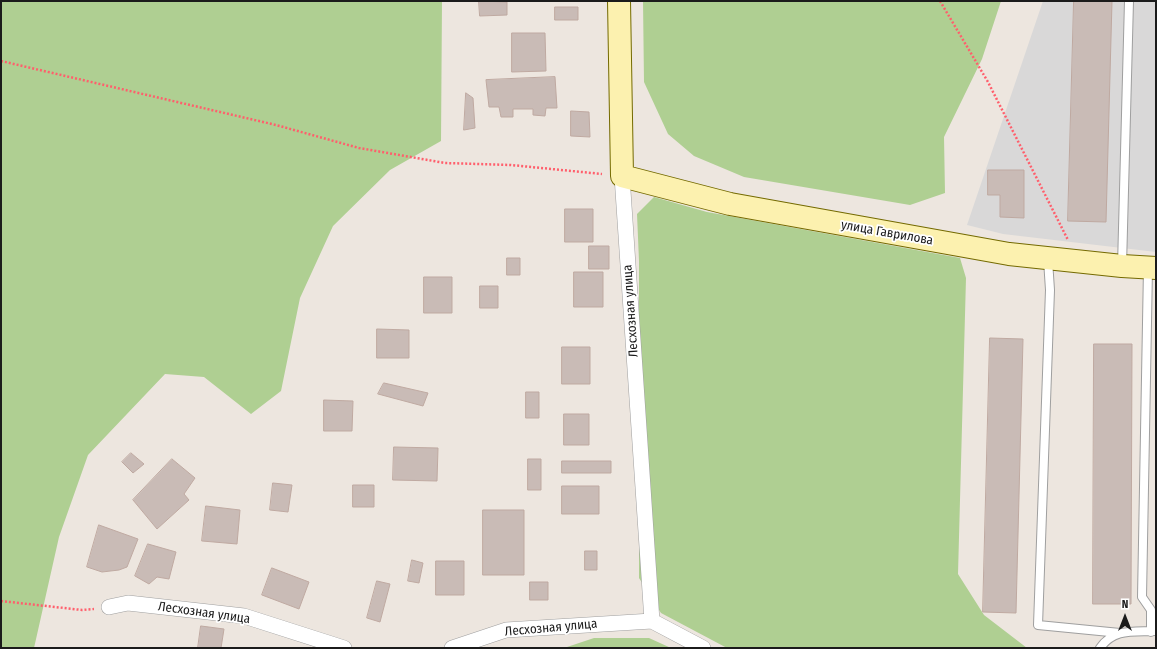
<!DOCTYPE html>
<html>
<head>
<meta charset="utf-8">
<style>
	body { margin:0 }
	#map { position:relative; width:1157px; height:649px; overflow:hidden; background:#ede6df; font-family:"Fira Sans Condensed",sans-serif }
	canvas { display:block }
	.frame { position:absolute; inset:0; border:2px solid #1b1b1b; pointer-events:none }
	.north { position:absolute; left:1105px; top:597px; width:40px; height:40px; -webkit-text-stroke:3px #fff; paint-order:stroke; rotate:0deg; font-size:11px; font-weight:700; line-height:16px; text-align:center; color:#1b1b1b }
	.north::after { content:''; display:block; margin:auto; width:14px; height:18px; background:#1b1b1b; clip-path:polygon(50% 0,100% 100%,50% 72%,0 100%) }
</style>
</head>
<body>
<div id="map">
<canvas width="1157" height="649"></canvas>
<div class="frame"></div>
<div class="north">N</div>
</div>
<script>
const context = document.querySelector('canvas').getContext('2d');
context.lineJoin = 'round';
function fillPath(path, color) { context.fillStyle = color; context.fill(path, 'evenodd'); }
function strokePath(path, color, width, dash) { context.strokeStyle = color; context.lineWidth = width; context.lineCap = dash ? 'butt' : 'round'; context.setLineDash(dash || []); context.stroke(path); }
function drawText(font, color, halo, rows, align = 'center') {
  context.font = font + ' "Fira Sans Condensed",sans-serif'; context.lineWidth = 3.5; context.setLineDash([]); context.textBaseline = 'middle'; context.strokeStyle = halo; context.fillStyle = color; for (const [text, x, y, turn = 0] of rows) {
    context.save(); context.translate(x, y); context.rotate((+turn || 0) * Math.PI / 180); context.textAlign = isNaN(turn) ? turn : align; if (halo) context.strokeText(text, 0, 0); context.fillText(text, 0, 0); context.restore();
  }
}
fillPath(new Path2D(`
	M1043,1H1156V252L1003,234L967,225Z`), '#d9d8d8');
fillPath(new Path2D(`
	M1,1H442L441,141L390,170L333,226L300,298L281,391L251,414L204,377L165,374L88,455L59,537L34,648H1Z
	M643,1H1001L982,59L944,137L945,193L910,205L744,177L694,156L668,134L644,82Z
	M654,197L707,212L960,258L966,278L958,574L984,615L1027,648H727L661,613L639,578V261L637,214Z
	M594,638H649L671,648H564Z`), '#afcf92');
const building = new Path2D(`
	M479,1L507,2V15L480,16Z
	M1074,1H1112L1106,222L1068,221Z
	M555,7H578V20H555Z
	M512,33H545L546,71L512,72Z
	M555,77L557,108H546L545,116L533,115V109H513V117H501L499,107H489L486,80Z
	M466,93L473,98L475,128L464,130Z
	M571,111L589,112L590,137L571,136Z
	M988,170H1024V218L1000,217V195H988Z
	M565,209H593V242H565Z
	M589,246H609V269H589Z
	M507,258H520V275H507Z
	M574,272H603V307H574Z
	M424,277H452V313H424Z
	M480,286H498V308H480Z
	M377,329L409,330V358H377Z
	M990,338L1023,339L1016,613L983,612Z
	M1094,344H1132L1131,604H1093Z
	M562,347H590V384H562Z
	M384,383L428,393L423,406L378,394Z
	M526,392H539V418H526Z
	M324,400L353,401L352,431H324Z
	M564,414H589V445H564Z
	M394,447L438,448L437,481L393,480Z
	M131,453L144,464L133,473L122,462Z
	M172,459L195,478L184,494L189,500L157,529L133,500Z
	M528,459H541V490H528Z
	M562,461H611V473H562Z
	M273,483L292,485L288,512L270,510Z
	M353,485H374V507H353Z
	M562,486H599V514H562Z
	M206,506L240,510L237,544L202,541Z
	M483,510H524V575H483Z
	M99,525L138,539L127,567L119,570L102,572L87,567Z
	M148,544L176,552L169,579L157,577L149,584L135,576Z
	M585,551H597V570H585Z
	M412,560L423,563L419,583L408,581Z
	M436,561H464V595H436Z
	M272,568L309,582L299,609L262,595Z
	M377,581L390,584L380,622L367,618Z
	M530,582H548V600H530Z
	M201,626L224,629L221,648H198Z`);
fillPath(building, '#c9bbb6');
strokePath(building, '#bfa9a1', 1);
const lane = new Path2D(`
	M1048,260L1050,290L1038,625L1120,633
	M1122,266L1129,1
	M1148,268L1142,597L1151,610V632
	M1100,648C1114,628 1133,632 1155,631`);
const street = new Path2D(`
	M622,176L652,621
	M109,607L128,603L244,616L344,648
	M452,648L506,630L652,621L703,648`);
const secondary = new Path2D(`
	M619,1L622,176L730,204L1009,254L1122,266L1156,268`);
strokePath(lane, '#9f9f9f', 10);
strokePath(street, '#9f9f9f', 16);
strokePath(secondary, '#746a00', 24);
strokePath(new Path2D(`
	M940,1L988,82L1068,240
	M1,61L276,125L359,148L445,163L511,165L602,174
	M1,601L82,610L94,609`), '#ff5f6c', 2.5, [2, 2]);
strokePath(lane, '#fff', 8);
strokePath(street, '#fff', 15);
strokePath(secondary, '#fcf1af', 22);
drawText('13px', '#1b1b1b', '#fff', [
	["улица Гаврилова",887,233,10],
	["Лесхозная улица",631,311,-94],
	["Лесхозная улица",204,613,8],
	["Лесхозная улица",551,628,-5]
]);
</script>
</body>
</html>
